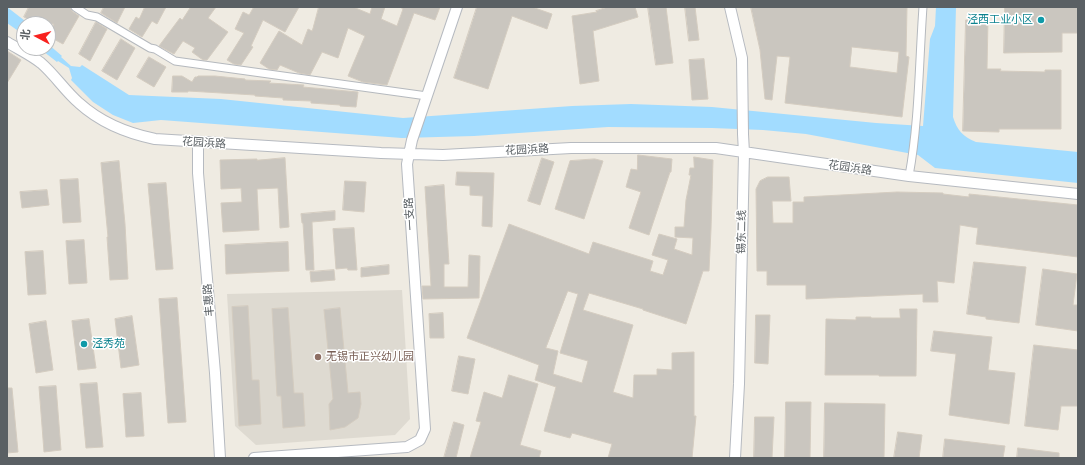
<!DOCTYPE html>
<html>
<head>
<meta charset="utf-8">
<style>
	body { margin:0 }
	#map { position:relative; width:1085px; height:465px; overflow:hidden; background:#efebe2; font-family:"IBM Plex Sans","Noto Sans SC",sans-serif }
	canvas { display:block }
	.frame { position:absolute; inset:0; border:8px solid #5a6064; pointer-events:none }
	.north { position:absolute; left:16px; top:16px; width:40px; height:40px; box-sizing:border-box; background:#fff; border:1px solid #bdbfc1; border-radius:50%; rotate:277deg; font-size:11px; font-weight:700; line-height:16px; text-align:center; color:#5a6064 }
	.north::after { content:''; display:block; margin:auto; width:14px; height:18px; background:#f8221f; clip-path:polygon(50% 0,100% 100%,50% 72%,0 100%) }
</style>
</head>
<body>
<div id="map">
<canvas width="1085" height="465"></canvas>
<div class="frame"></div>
<div class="north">北</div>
</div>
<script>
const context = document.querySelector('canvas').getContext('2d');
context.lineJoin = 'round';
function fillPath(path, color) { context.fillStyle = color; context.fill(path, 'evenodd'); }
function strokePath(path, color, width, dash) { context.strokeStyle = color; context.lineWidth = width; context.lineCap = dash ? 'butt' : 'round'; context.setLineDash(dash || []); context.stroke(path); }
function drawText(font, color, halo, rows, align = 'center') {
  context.font = font + ' "IBM Plex Sans","Noto Sans SC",sans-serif'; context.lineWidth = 3; context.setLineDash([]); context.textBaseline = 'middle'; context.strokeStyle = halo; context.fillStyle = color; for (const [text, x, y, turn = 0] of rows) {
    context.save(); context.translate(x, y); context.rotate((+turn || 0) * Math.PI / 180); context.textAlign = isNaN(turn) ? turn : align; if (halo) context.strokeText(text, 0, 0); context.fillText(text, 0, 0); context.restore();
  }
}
fillPath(new Path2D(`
	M402,290L410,419L395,435L256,445L235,426L227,294Z`), '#dedad1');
fillPath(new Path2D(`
	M7,7L29,24H24V35L7,23Z
	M936,7H956L953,117C957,130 963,137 976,142L1078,152V183L935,168L918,155L806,134L763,130L712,128L608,127L474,136L402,138L161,120L133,123L113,115L93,102L71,80L72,78L69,68L58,61L57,62L39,48H48V44L62,56L61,57L71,66L80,67L82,65L129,95L221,99L403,118L572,106L631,104L712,107L876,123L923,126L930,39L935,26Z`), '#a2dcff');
const building = new Path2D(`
	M29,7H70L72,11L79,16L63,44L48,36L54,24H37L24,17Z
	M104,7H125L117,23L101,13Z
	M145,7H166L157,24L152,21L142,37L129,29L136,17L139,19Z
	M191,7H216L208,18L228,32L207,60H203L192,52L195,48L183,41L174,54L159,46L180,18L182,20Z
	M254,7H299L285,32L263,20L251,46L253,47L241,65L234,64L227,60L244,33L235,29L243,12L249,15Z
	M319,7H353L370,14L372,7H385L381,19L397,26L403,9L400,7H440L435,20L414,13L387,85L363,82L348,76L365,36L348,28L338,58L322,52L310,75L299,73L280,65L277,70L269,69L260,63L279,31L302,45L308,29L312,31Z
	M477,7H532L552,14L547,29L512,16L488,89L454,78Z
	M608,7H635L638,17L593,31L599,81L580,84L572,16L597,12L596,11Z
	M648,7H666L673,63L656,65Z
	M685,7H695L699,40L689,41Z
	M751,7H907L906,56L909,57L902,117L785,103L790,57L777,56L772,100L765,99L760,50ZM852,47L899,52L897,73L850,67Z
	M1005,7H1078V33H1062V52L1004,53Z
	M966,20H988L987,69H1001L1000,71L1045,72V70H1061V129H999V132L963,131Z
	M96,22L107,29L90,61L79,54Z
	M121,39L135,48L117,80L102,71Z
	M7,51L21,60L7,83Z
	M149,57L166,67L154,87L137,77Z
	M704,59L708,99L692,100L689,60Z
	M173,76H182L192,82L195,77H197L198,76H215L245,79V80L271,81L269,83L304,85L303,87L358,92L356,107L340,106V105L311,103V101L283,100V98L255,96V95L188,91V92H172Z
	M638,155L672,159L671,172H670L649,235L629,228L641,192L626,187L631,169L637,170Z
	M694,157L713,160L711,229L709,271H703L686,324L643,310V309L589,293L583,310L633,325L613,392L633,398L634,375H657V369L672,370V353L694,352V416H696L692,458H608L612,444L572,433L570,438L544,431L556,387L535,380L539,365L467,338L509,224L589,254L593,242L653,261L650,271L663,275L668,260L652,255L659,234L677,239L674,249L692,255L693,238L675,237V227H684L686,200L691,175H689L690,168H694ZM568,291L578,294L560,353L588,361L582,383L553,374L558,351L546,348Z
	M285,158L289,227L280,228L278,188L257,189L259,230L223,232L221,203L242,202L241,188L221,189L220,160L257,159V160Z
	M542,158L554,162L540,205L528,201Z
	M595,159L603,161L584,219L555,209L570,161Z
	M119,161L125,224L128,279L110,280L107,237H108L101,163Z
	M457,172L494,173L492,227L482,226L483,196L470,195V186L456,185Z
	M768,177H789L791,201H772L773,223H793V202H804V197L897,192L943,193V194L969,197V194L1078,205V257L976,244L978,228L960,225L954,283L937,281L938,302H923V294L806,299V285H767V271H757L756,189L760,181Z
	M78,179L81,222L63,223L60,180Z
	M345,181L366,182L364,212L343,210Z
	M166,183L173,269L156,270L148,184Z
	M444,185L449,264H444V287H468L469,255L480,256L479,298L423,299L422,286H431L425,187Z
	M47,190L49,205L22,208L20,192Z
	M335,211V220L312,222L314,270H306L303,223H302L301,214Z
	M354,228L357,270H348L347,268L336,269L333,229Z
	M84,240L87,283L69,284L66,241Z
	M288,242L289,271L226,274L225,245Z
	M43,251L46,294L28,295L25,252Z
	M974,262L1026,267L1019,323L986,319V317L967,314Z
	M389,265V274L361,277V268Z
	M1043,269L1077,274L1073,305H1078V331L1036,325Z
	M334,270L335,280L311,282L310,272Z
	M177,298L186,422L168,423L159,299Z
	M248,306L252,380H259L261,424L239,426L232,307Z
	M288,308L294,393H303L305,426L283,428L281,396H277L272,309Z
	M340,308L348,393L360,392L361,404L358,418L345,427L330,430L329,404L333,399L324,310Z
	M900,309H917L916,376H879V375H825L826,319L856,320V317H871V318H900Z
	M443,313L444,338H430L429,314Z
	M756,315H770L768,364L755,363Z
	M132,316L139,365L121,368L115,319Z
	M89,319L96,368L78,370L72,321Z
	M46,321L53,370L36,373L29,324Z
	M934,331L992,337L988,370L1015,373L1009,424L949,415L956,354L931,351Z
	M1034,345L1078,350V406H1061L1058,430L1025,426Z
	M459,356L475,359L468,394L452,391Z
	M509,375L538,384L520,445L541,451L539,458H470L481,422L476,421L484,392L502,398Z
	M97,383L103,447L86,448L80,384Z
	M56,386L61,450L44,452L39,387Z
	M7,388H12L18,452L7,453Z
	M141,393L144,436L126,437L123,394Z
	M786,402H811L810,458H785Z
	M825,403L885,404L884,458H824Z
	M755,417H774L772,458H754Z
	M454,422L464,425L456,458H444Z
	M898,432L922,435L919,458H894Z
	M945,439L1005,446L1003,458H943Z
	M1018,448L1059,453V458H1017Z`);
fillPath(building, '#cac6bf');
strokePath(building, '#d4ccc0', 1);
const street = new Path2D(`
	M75,7L87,15L97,17L150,48L155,49L175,61L427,96
	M909,176C919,122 919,62 923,7`);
const secondary = new Path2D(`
	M730,7L742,58L743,134L744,153L739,384L735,458
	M7,42C18,49 31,55 41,63C55,75 65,91 79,103C101,123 126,133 155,139L381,153L443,155L571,148H716L909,176L1078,194
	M198,142V173L215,373L220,458
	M254,458L407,447L420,440L425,429L407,164L412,140L457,7`);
strokePath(street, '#b5b9be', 9);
strokePath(secondary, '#b6bac0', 12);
strokePath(street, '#fff', 7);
strokePath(secondary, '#fff', 10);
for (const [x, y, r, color] of [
	[1041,20,4,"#0f9aa8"],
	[84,344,4,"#0f9aa8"],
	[318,357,4,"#8d6e63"]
]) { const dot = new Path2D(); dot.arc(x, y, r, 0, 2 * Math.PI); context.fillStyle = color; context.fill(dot); strokePath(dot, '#fff', 1.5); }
drawText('11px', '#0d838f', '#fff', [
	["泾西工业小区",1033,20],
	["泾秀苑",92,344,"left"]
], 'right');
drawText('11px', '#5a6064', '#fff', [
	["花园浜路",204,143,4],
	["花园浜路",527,150,-3],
	["花园浜路",850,168,8],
	["一支路",410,214,-94],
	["锡东二线",742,232,-89],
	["丰惠路",209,300,-95]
]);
drawText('11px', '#785e54', '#fff', [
	["无锡市正兴幼儿园",326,357]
], 'left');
</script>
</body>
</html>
